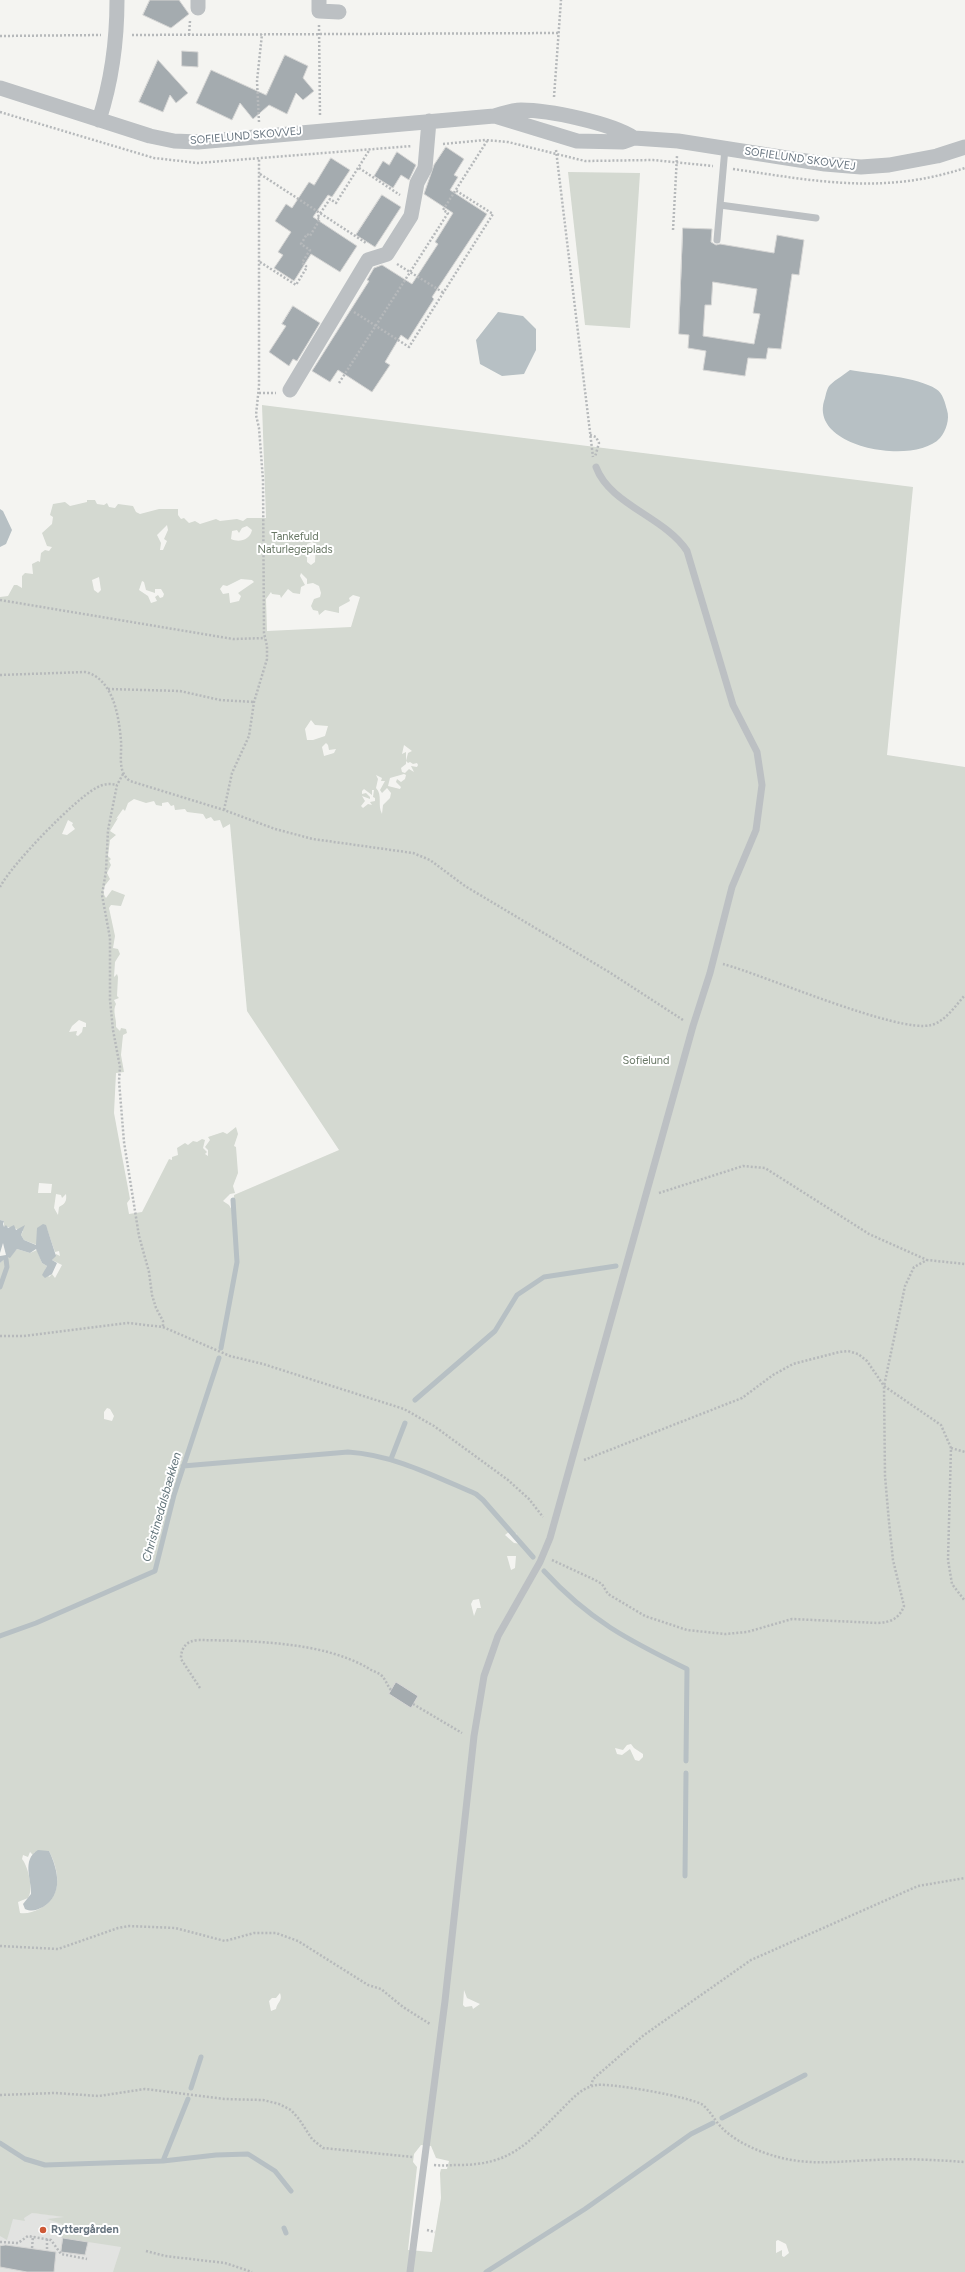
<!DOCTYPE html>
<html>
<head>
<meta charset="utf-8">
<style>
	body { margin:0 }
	canvas { display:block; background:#f4f4f1 }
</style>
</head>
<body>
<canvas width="965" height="2272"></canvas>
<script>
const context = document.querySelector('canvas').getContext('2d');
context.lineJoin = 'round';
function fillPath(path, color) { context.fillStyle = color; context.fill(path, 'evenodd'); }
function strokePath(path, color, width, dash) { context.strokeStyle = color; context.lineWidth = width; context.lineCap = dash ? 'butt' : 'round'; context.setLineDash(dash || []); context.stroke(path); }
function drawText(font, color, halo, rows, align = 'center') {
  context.font = font + ' Figtree,sans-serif'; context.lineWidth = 4; context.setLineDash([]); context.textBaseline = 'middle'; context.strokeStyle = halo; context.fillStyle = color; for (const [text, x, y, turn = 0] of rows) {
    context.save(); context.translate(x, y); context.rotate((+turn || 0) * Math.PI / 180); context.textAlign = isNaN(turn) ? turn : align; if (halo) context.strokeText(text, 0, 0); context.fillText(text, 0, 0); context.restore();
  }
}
fillPath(new Path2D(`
	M0,2209L68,2217L122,2247L118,2272H0Z`), '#e2e3e1');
fillPath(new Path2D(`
	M568,172L640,173L630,328L585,325Z
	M262,405L913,487L887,755L965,767V2272H113L121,2247L62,2238L58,2234L61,2233L62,2224L47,2219L64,2217L32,2213L24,2218L25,2221L13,2219L7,2240L0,2236V1263L7,1257H10L17,1249L30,1253L37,1250L42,1263L47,1266L45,1270L49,1277L52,1274L55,1278L62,1265L52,1260L56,1254L60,1256L59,1251L55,1252L47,1229L37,1236V1245L24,1240L21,1235L23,1231L11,1227H4V1221L0,1220V597L8,596L14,585H17L22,588V576L25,573L33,574L32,564L38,561L40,562L41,553L45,550L49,551L52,547L47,546L42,533L52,524L53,517L50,515L53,504L65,502L70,506L87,502V500H95L97,504L104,505L107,503L109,507L115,508L118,504L133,506L136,512L140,514L159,509H178V515L181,519L184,518L189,523L195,521L200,524L216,519L220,521L237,519L243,521L247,518H266ZM167,525L168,530L164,539L167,541L163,550H160L161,543L157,535ZM247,526L252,530C250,540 239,543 231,539L232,531L237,530L239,533L242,528ZM312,542L316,544L315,562L311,565L307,562V544ZM301,573L307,579V584L313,583L319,586L321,593L320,597L314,599L311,606L313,610L318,611L319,615L325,610L339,613V607L350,601L349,598L353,595L360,597L351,627L267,631L266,599L271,592L272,594L280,595L281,598L288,589L293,593L300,594L301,587L305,585L300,576ZM99,577L101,590L98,593L94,590L92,580ZM241,579L252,580L254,582L238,593L241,596L239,601L230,603L229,593L223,594L220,589L223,585L227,586ZM142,581L144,582L146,590L155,593V589H161L164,594L163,597L160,598L158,595L155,597L157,601L151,603L148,596L139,590ZM311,720L315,725L328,726L325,736L313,740H307L305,729ZM326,743L328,745L329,750L336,749L334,753L324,756L322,747ZM404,745L412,751L408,753L406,761L408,763L410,762L413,764L417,763L418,765L417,767L411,766L414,772L409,769L405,773L402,772L401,768L406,764V752L402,754ZM404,774L406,775L405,779L401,782L397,779L396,782L401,787L400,789L388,786L390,778ZM376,775L382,778L381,781H385L380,790L382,793L387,788L391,793L390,798L383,805L382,814C377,805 383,795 376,788L378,779ZM364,789L372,795V790H374L373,797L375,798V801L370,802L372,805L368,804L363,808L361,806L365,801L362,796L370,799V797L366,793L362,794V791ZM134,799L146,803L154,801L156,805L162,806V803L168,802L171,806L174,805L175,810L185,809L187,812L203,814L206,819L211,817L214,821L220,820L223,828L230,824L247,1011L339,1150L234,1195L233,1212L229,1205L223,1201L230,1194L235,1193L233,1186L238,1173L236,1147L234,1146L238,1134L236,1127L227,1134L223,1132L208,1137L210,1140L205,1147L208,1150V1156L205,1154L207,1152L203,1148L205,1140L202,1139L197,1142L193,1141L188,1145L185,1143L177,1148L178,1155L172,1157V1160L169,1159L142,1212L129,1214L127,1203L130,1199L114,1113L116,1073L124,1072L121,1055L123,1035L127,1033L126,1029L121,1028L120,1031L116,1027C117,1019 112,1011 116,1004L114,1000L119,998L117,996L118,977L117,974L114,977L115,962L120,954L118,949L113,948L115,936L109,908L111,905L121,906L125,895L112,890L106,898C100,890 106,884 110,879L107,873L111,865L109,861L111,859L108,856L110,840L116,835L110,831L118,818L116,819L123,809L125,811L128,803ZM68,820L73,823L72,825L75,829L67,835L62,834ZM79,1020L86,1023V1027H83L82,1032L78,1036L76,1035L77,1031L69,1032L72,1026ZM39,1183L52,1184L51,1193H38ZM56,1194L61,1195L62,1198L66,1194C67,1201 65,1204 59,1207L58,1215L54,1208ZM107,1408L110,1409L114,1416L112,1421L104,1419V1412ZM510,1531L517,1534L516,1537L522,1544L514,1543L505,1535ZM507,1556H516L515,1568L511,1570ZM479,1599L481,1608H477L474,1616L471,1604L473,1600ZM396,1682L418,1696L411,1708L389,1694ZM631,1744L634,1748L643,1754V1757L639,1761L635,1760L630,1749L622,1755L617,1754L615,1748L623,1750L627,1745ZM49,1851C60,1872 63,1898 39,1909C33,1912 27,1914 20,1913L18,1902L28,1898C34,1890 28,1866 22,1859L23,1855L28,1857L30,1852L33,1855L35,1852ZM464,1990L467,1998L480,2004L473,2009L472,2006L465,2007L463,2005ZM280,1993C283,2001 277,2002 276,2009L271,2011L269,2001L272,1998H276ZM421,2145L431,2146L436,2158L449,2161L447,2169H441L440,2173L441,2198L432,2252L408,2250L417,2167L413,2162L414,2154ZM778,2240L786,2244L789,2253L784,2257L782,2256V2250L776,2253V2241Z`), '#d4d9d1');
fillPath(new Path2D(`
	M498,312L523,316L536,329V350L524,374L502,376L480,364L476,340Z
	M850,370C873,374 918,377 936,389C943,393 945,403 947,410C950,419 946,431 940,438C915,466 806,448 825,398C826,394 827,388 830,385C836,379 844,375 850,370Z
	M0,509L3,511L12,530L6,544L0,547Z
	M0,1220L4,1221L3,1224L4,1227L6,1225L8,1228L14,1225L16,1230L25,1225L21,1235L24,1240L36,1245L37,1228L43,1224L46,1225L56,1256L52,1260L57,1263L52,1274L45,1278L42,1275L47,1266L42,1263L36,1249L30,1253L17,1249L10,1258L7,1257L0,1263V1256L6,1255L3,1243L0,1253Z
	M38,1850L49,1851C58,1870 64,1894 43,1907C37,1910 32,1912 25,1909L23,1904L31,1894C32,1880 21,1860 38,1850Z`), '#b7c0c4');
strokePath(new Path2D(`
	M0,1287L7,1267L6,1259
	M221,1348L237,1262L233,1200
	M415,1400L495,1331L517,1295L544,1277L616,1266
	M391,1459L405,1423
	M183,1466L348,1452C394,1455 434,1476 476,1494L483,1500L533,1557
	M544,1571C589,1620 628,1640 687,1669L686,1761
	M0,1636L36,1623L155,1571L174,1495L219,1358
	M685,1876L686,1773
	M191,2088L201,2057
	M722,2118L805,2075
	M0,2143L25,2159L45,2165L163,2161L188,2099
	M163,2161L216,2155L248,2154L275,2171L291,2191
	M284,2228L286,2233
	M486,2272L585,2209L691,2134L713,2123`), '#b7c0c4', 5);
const building = new Path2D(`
	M150,0H179L189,14L171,28L143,15Z
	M182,51L198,52V67L182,66Z
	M285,55L308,66L303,78L314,91L303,100L296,93L287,114L269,105L253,119L240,103L232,120L196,103L211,70L266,95Z
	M158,60L188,93L176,103L170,95L163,112L139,102Z
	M446,147L464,159L454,175L458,177L450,190L487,214L432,297L434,299L408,340L401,335L385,362L390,365L372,392L338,370L330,382L312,371L369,281L367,280L374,268L382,265L412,284L438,244L435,242L453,213L424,194L434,165Z
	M397,152L416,165L409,180L401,175L393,188L374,176L383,161L389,165Z
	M331,158L350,170L332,197L328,195L313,217L357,246L340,272L311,254L294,281L274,268L283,255L278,252L291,232L275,221L286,204L292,208L309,182L314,185Z
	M382,195L401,207L375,247L356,235Z
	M683,228L712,229L711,242L716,245L720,244L774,253L777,235L804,240L799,275L792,274L781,349L768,348L766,359L748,358L745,376L703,370L706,351L688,348L689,335L679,334ZM713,282L757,289L753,313L760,314L754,344L703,336L705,305H711Z
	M293,306L320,323L297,361L293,359L289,366L269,352L286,326L282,324Z
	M396,1682L418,1696L411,1708L389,1694Z
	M63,2238L88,2242L85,2255L61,2252Z
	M6,2245L56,2252L54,2272H27L0,2267V2246Z`);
fillPath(building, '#a4abaf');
strokePath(building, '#d5d5d4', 1);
strokePath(new Path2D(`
	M319,25L320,116
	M132,35L559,33
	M189,35L190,21
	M0,36L101,35
	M554,97L561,0
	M0,112L154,158L198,163L412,146
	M259,122L257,81L262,34
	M443,144L485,140L508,142L585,161L653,160L713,166
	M556,150L593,457
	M359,168L400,195
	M733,169C816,181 883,195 965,168
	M260,174L366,243
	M673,230L677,156
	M260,262L296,285L307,267L302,263L310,250L301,244L307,234L310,236L320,219L317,218L330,199L336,203L370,149
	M397,264L444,293
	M354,312L409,347L493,214L455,190
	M339,383L448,213L443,210L487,141
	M259,393H276
	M590,435L596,437L599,443L595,457
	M0,600L233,639L265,638
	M0,675L85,672C113,678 119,716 121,741C122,755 117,772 130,781L224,810L275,829L313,839L413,853L430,860L465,886L609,972L683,1020
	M108,689L180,691L220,700L254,702
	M123,774L117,785L108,830L106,871L102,895L110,938V1000L113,1030L120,1067L119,1081L124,1142L139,1236L149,1272L152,1295L156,1308L163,1321V1327
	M224,810L232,773L249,736L254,702L267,659V646L264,633L263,480L259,428L256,415L259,386V159
	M0,887C12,864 74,800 96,788C103,784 109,783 117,785
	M723,964C764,975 899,1034 931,1025C945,1022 956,1005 965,995
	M659,1193L743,1166L765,1168L869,1234L927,1260
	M0,1336H24L128,1323L163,1327L230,1356L263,1364L404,1409L434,1426L508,1480L529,1499L543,1517
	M951,1448L965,1452
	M584,1460L742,1398L773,1375L793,1364L839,1352L848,1351L858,1354L867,1361L884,1386L941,1425L951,1448L948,1560L952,1584L965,1601
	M552,1560L595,1580L602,1584L608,1594L645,1616L687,1630L725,1634L747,1632L792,1619L878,1623C891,1622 899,1619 904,1606L893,1560L889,1522L885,1476L884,1386L905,1286L914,1267L927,1260L965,1264
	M200,1688L181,1659C181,1648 186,1641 198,1640C251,1641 321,1641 368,1668C372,1671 377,1672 381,1675C386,1680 387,1685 391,1690
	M413,1704L462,1733
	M0,1946L58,1949L118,1928L129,1926L175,1928L225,1941L254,1933H276L298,1941L368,1985L381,1989L403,2007L430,2024
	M591,2086L593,2079L644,2035L751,1960L918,1886L965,1878
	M0,2095L55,2093L99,2096L145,2089L224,2099L263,2100L279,2104L291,2110L299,2119L312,2139L323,2148L413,2157
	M434,2165C443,2166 450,2165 459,2165C511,2165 528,2143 563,2108C573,2098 582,2087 597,2085C612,2083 691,2097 703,2105C711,2112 715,2121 722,2128C736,2142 759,2152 778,2157C811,2166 841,2161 874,2160C905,2158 935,2160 965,2162
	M427,2230L435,2232
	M47,2239V2250
	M0,2242L18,2243L28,2236L51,2240L61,2254L87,2259
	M32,2248L33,2236
	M146,2251L165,2256L225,2263L252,2272`), '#b6b9bb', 2.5, [2, 2]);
strokePath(new Path2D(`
	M720,205L816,218
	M717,240L725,148
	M410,2272L445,2001L474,1736L484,1676L498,1636L540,1562L550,1538L693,1026L710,973L732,887L756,830L762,785L757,752L733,705L687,551C665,517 610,505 596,467`), '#bcc0c3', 7);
strokePath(new Path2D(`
	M319,0V11L339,12
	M198,8V0
	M0,88L150,136L174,141L198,142L494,116C502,114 512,110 521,110C549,110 611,123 634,138
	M495,116L577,141L623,142L634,138L678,141L825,164L861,167L889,165L937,156L965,147
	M99,120C112,80 117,42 117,0
	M290,390L368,260L387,254L411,216L417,183L425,168L429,121`), '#bcc0c3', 15);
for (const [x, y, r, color] of [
	[43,2230,4,"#ce5937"]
]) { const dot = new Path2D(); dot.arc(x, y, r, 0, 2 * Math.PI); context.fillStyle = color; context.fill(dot); strokePath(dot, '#fff', 1.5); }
drawText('11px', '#67747f', '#fff', [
	["SOFIELUND SKOVVEJ",246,136,-5],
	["SOFIELUND SKOVVEJ",800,159,8]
]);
drawText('11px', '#687765', '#fff', [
	["Tankefuld",295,537],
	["Naturlegeplads",295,550],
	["Sofielund",646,1061]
]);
drawText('bold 11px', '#67747f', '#fff', [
	["Ryttergården",51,2230]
], 'left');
drawText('italic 12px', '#63757b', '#fff', [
	["Christinedalsbækken",162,1507,-74]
]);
</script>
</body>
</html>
